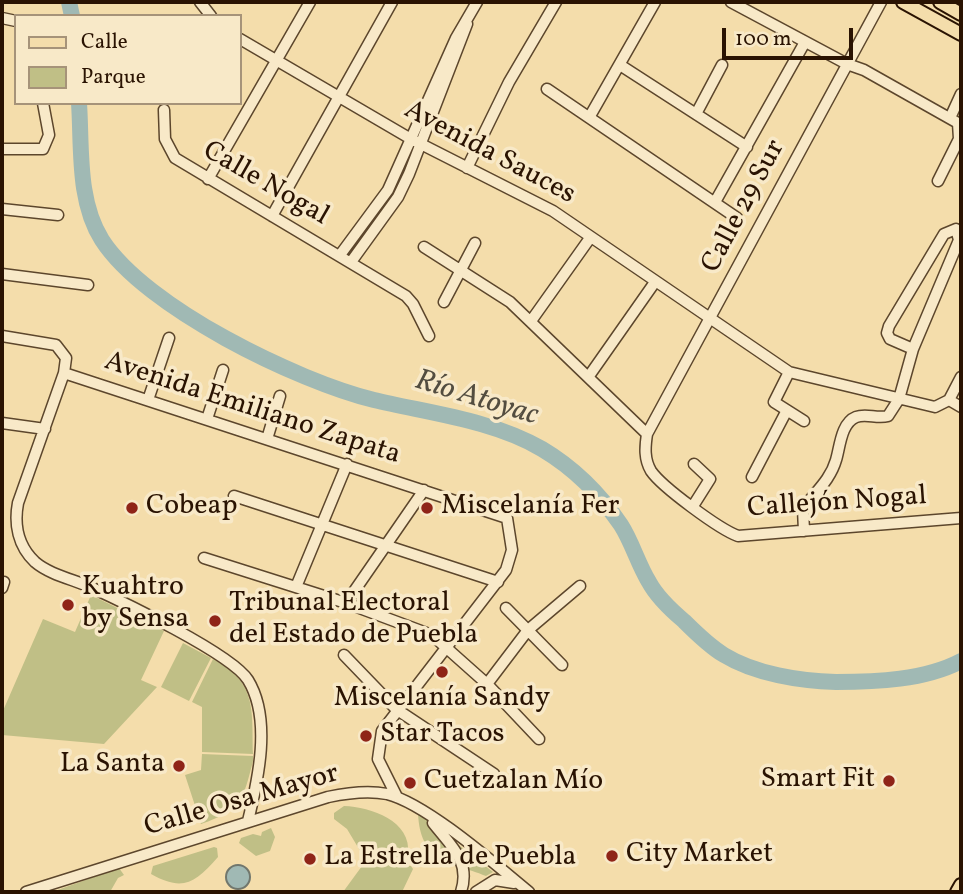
<!DOCTYPE html>
<html>
<head>
<meta charset="utf-8">
<style>
	body { margin:0 }
	#map { position:relative; width:963px; height:894px; overflow:hidden; background:#f4ddab; font-family:Vollkorn,serif }
	canvas { display:block }
	.frame { position:absolute; inset:0; border:4px solid #2a1302; pointer-events:none }
	.legend { position:absolute; left:14px; top:14px; width:228px; height:91px; box-sizing:border-box; background:#f8e9c8; border:2px solid #a69379; margin:0; padding:9px 12px; list-style:none; font-size:21px; color:#2a1302 }
	.legend li { display:flex; align-items:center; gap:14px; height:35px }
	.legend b { width:35px; border:2px solid #a69379 }
	.scale { position:absolute; left:722px; top:28px; width:131px; height:32px; box-sizing:border-box; border:4px solid #2a1302; border-top:0; padding-left:9px; font-size:21px; line-height:24px; white-space:nowrap; color:#2a1302; -webkit-text-stroke:5px #f8e9c8; paint-order:stroke }
</style>
</head>
<body>
<div id="map">
<canvas width="963" height="894"></canvas>
<div class="frame"></div>
<ul class="legend">
<li><b style="height:9px;background:#f4ddab"></b>Calle</li>
<li><b style="height:19px;background:#c0bf86"></b>Parque</li>
</ul>
<div class="scale">100 m</div>
</div>
<script>
const context = document.querySelector('canvas').getContext('2d');
context.lineJoin = 'round';
function fillPath(path, color) { context.fillStyle = color; context.fill(path, 'evenodd'); }
function strokePath(path, color, width, dash) { context.strokeStyle = color; context.lineWidth = width; context.lineCap = dash ? 'butt' : 'round'; context.setLineDash(dash || []); context.stroke(path); }
function drawText(font, color, halo, rows, align = 'center') {
  context.font = font + ' Vollkorn,serif'; context.lineWidth = 7; context.setLineDash([]); context.textBaseline = 'middle'; context.strokeStyle = halo; context.fillStyle = color; for (const [text, x, y, turn = 0] of rows) {
    context.save(); context.translate(x, y); context.rotate((+turn || 0) * Math.PI / 180); context.textAlign = isNaN(turn) ? turn : align; if (halo) context.strokeText(text, 0, 0); context.fillText(text, 0, 0); context.restore();
  }
}
fillPath(new Path2D(`
	M91,595L164,631L141,680L157,687L104,744L2,735V713L43,619L75,632Z
	M183,643L211,658L189,701L161,687Z
	M213,659C257,682 252,710 253,754L202,752V707L192,702Z
	M202,754L253,756V761C243,800 242,810 201,824L185,775L201,770Z
	M344,806C371,807 412,821 408,854L402,857L362,854L347,829L334,819V813Z
	M418,813L493,872L486,876C449,861 420,862 418,813Z
	M271,828L275,837L270,851L256,856L239,843L241,838L253,834L261,836L262,832Z
	M214,847L217,848L218,857C195,883 183,892 151,874L153,866Z
	M369,864L411,866L413,869L402,892H343L362,866Z
	M119,868L124,875L118,878L110,892H52Z`), '#c0bf86');
const water = new Path2D(`
	M226 877a12 12 0 1 1 24 0a12 12 0 1 1-24 0Z`);
fillPath(water, '#a0b9b4');
strokePath(water, '#71776d', 2);
strokePath(new Path2D(`
	M69,2L72,16
	M79,103C82,147 77,201 102,240C146,308 297,381 374,400C428,413 493,420 542,449C574,468 600,494 621,525C632,542 638,564 649,582C657,597 671,610 684,621C696,633 709,646 724,655C755,674 800,681 836,682C876,682 925,680 961,661`), '#a0b9b4', 16);
const minor = new Path2D(`
	M200,2L211,16
	M731,2L847,64L864,70L958,123L959,139L938,181
	M881,2L647,434C645,447 644,459 651,471C662,487 719,529 738,536L961,518
	M2,18L16,21
	M240,39L411,139L553,211L789,372L935,407L949,400L961,377
	M620,65L747,147
	M547,89L737,218
	M164,110L165,139L175,158L406,296L413,304L429,336
	M696,114L722,65
	M590,116L655,2
	M950,118L961,94
	M2,149H43L49,135L43,103
	M467,168L509,82L556,2
	M208,179L310,2
	M715,202L805,42
	M2,209L58,215
	M272,216L392,2
	M424,247L510,302L647,434
	M340,255L388,190L456,38L477,2
	M351,262L398,197L409,174L467,24
	M2,274L88,285
	M444,302L475,243
	M531,321L590,238
	M2,336L56,345L66,358L64,373L18,503C14,524 18,546 35,562C49,574 71,579 88,586C121,601 232,654 248,680C272,719 258,780 248,821
	M789,372L774,402L804,421
	M64,373L507,518L512,550L506,570L382,731L378,759L397,797
	M589,376L655,282
	M148,400L169,338
	M949,400L961,407
	M207,419L223,370
	M2,423L45,429
	M267,439L280,396
	M752,477L786,412
	M234,496L498,582
	M693,506L710,479L694,464
	M804,531L803,509C814,493 830,481 836,460C840,447 841,423 856,417C866,413 877,419 888,416L899,399L913,349L959,240L956,229L944,234L889,326L887,333L890,339L913,349
	M204,558L346,603L432,635L487,684L539,739
	M296,587L347,464
	M2,588L4,582
	M346,603L424,490
	M506,608L562,665
	M344,655L396,709L494,774
	M487,684L528,630L580,586
	M433,823C451,846 471,861 461,892
	M26,892L328,797C347,793 367,790 387,794C427,804 496,865 529,892
	M476,892L495,880L514,883`);
const major = new Path2D(`
	M903,2L961,34
	M940,2L961,14
	M957,892L961,885`);
strokePath(minor, '#5c462c', 13);
strokePath(major, '#2a1302', 16);
strokePath(minor, '#f8e9c8', 10);
strokePath(major, '#f4ddab', 12);
for (const [x, y, r, color] of [
	[132,508,7,"#8f2418"],
	[427,508,7,"#8f2418"],
	[68,605,7,"#8f2418"],
	[215,621,7,"#8f2418"],
	[442,672,7,"#8f2418"],
	[366,736,7,"#8f2418"],
	[179,766,7,"#8f2418"],
	[889,781,7,"#8f2418"],
	[410,783,7,"#8f2418"],
	[612,856,7,"#8f2418"],
	[310,859,7,"#8f2418"]
]) { const dot = new Path2D(); dot.arc(x, y, r, 0, 2 * Math.PI); context.fillStyle = color; context.fill(dot); strokePath(dot, '#f8e9c8', 2.5); }
drawText('28px', '#2a1302', '#f8e9c8', [
	["Avenida Sauces",489,154,28],
	["Calle Nogal",265,185,30],
	["Calle 29 Sur",745,207,-62],
	["Avenida Emiliano Zapata",252,410,18],
	["Callejón Nogal",837,504,-4],
	["Calle Osa Mayor",242,802,-16]
]);
drawText('28px', '#2a1302', '#f8e9c8', [
	["Cobeap",146,508],
	["Miscelanía Fer",441,508],
	["Kuahtro",82,589],
	["by Sensa",82,621],
	["Tribunal Electoral",229,605],
	["del Estado de Puebla",229,637],
	["Miscelanía Sandy",442,700,"center"],
	["Star Tacos",380,736],
	["La Santa",165,766,"right"],
	["Smart Fit",875,781,"right"],
	["Cuetzalan Mío",424,783],
	["City Market",626,856],
	["La Estrella de Puebla",324,859]
], 'left');
drawText('italic 30px', '#534d40', '#f8e9c8', [
	["Río Atoyac",476,400,17]
]);
</script>
</body>
</html>
